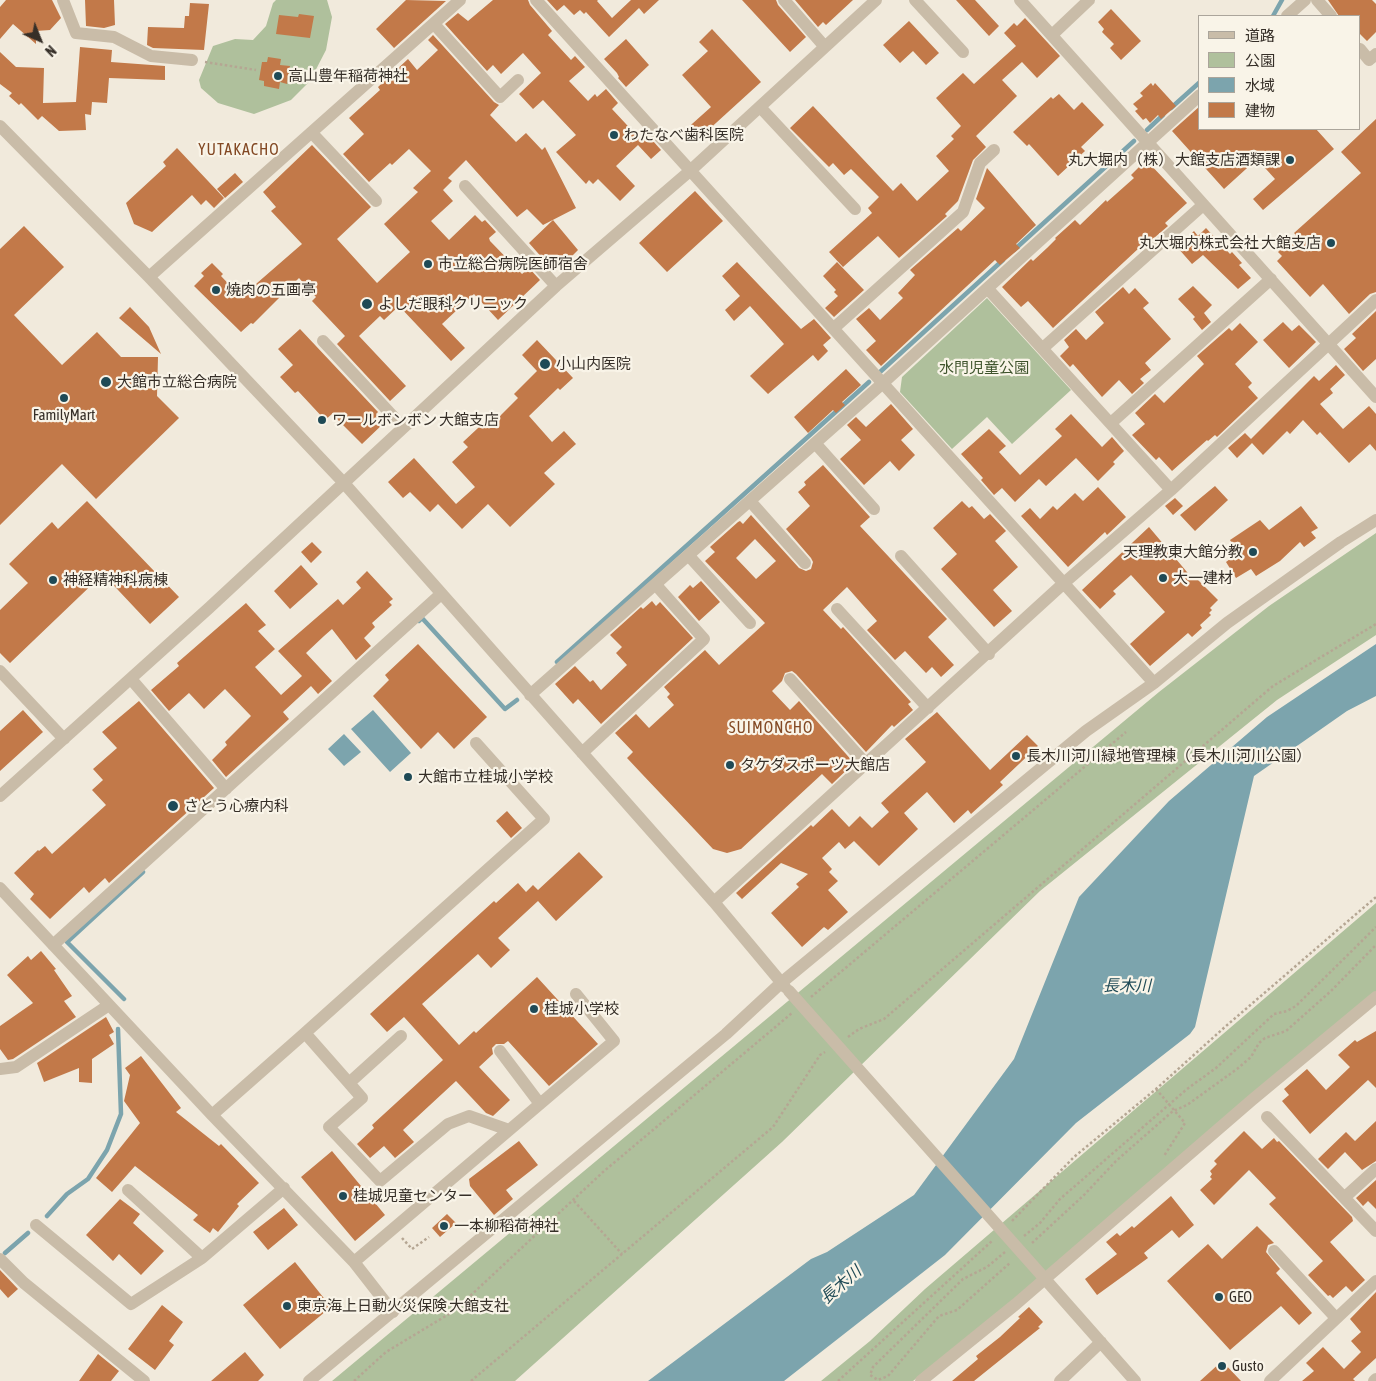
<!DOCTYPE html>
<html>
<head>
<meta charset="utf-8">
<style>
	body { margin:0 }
	#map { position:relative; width:1376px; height:1381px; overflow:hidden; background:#f1eadc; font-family:"Asap Condensed","Noto Sans JP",sans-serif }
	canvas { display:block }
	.legend { position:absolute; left:1198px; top:15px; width:162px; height:115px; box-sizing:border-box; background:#f9f4e8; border:1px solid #aba59b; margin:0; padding:6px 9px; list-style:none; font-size:15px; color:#362f28 }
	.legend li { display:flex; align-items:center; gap:10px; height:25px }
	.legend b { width:25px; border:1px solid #aba59b }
	.north { position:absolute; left:15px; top:15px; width:50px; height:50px; -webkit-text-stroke:4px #f9f4e8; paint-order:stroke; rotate:136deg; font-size:14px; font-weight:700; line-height:20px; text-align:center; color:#362f28 }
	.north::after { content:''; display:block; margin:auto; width:18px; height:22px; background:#362f28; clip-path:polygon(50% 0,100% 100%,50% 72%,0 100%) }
</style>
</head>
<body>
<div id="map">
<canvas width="1376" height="1381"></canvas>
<ul class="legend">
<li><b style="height:6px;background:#c9bca8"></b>道路</li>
<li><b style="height:14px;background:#afc09c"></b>公園</li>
<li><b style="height:14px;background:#7ca4ad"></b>水域</li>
<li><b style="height:14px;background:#c27949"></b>建物</li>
</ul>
<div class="north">N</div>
</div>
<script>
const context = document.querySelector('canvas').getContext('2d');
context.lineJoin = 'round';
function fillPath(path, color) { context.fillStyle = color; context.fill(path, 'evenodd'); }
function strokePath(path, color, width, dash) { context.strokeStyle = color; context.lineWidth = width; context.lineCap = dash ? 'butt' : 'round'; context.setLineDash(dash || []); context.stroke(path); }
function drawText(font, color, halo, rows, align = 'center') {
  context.font = font + ' "Asap Condensed","Noto Sans JP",sans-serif'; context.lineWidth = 4.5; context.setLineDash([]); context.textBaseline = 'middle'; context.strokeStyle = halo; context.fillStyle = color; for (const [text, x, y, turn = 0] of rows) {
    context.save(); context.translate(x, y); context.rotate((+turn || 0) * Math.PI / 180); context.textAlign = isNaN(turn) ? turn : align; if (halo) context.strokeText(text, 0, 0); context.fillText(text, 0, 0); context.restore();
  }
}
fillPath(new Path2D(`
	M276,0H327L332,17L326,50L310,81L291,100L254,114L218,103L201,88L199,80L213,46L235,39L253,40L266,26L273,3Z
	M987,298L1071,390L1012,444L987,417L952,449L900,392L902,377Z
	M1376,533V635L1277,700L1040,891L782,1142L515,1381H332L1159,692L1269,606Z
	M1376,903V992L1020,1294L913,1381H821L870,1341L925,1289Z`), '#afc09c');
fillPath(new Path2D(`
	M1376,644V696L1347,711L1254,776L1195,1027L1190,1034L1076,1123L945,1255L784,1381H648L811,1259L827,1252L914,1195L1014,1059L1079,897L1169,801L1267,717Z
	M373,710L411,753L390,772L351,729Z
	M344,734L361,752L344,766L328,749Z`), '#7ca4ad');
strokePath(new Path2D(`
	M1273,16L1282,0
	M1171,108L1200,82
	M1147,130L1163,115
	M1014,250L1134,141
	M880,372L1003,260
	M419,621L422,618L505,709L517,700
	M557,662L869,382
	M124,999L67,942L143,872
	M47,1216L67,1194L88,1179L107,1150L121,1114L118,1029
	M5,1253L28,1233`), '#7ca4ad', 4.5);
fillPath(new Path2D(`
	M6,0H52L61,18L50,30L36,31V44L13,24L0,39V7Z
	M85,0H114L115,25L104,28L86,26Z
	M406,0L446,1L394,48L376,29Z
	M493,0H528L530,5L552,31L548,35L571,60L575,56L585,67L569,81L588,101L595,94L597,97L606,89L618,103L612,109L639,138L645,132L661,150L651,159L638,145L616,166L635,186L620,201L598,179L593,184L589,180L586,184L556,152L576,135L543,100L533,109L519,94L541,73L523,53L501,74L493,65L487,71L445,24L458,13L468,21Z
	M547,0H598L597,1L612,18L631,0H659L644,14L639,8L609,37L586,12L584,14L580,10L574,15L564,5L557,11Z
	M742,0H776L778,5L806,37L790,52Z
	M795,0H853L826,25L823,22L818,27Z
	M956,0H975L999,26L989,36Z
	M1328,0H1372L1376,4V32L1367,41L1360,34V16H1339Z
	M190,3L209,4L204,50L153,48L147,45L148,27L184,28L185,16H189Z
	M1111,9L1141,41L1121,60L1110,48L1114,44L1102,32L1104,29L1098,22Z
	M299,14L314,16L310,38L276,34L279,15L298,17Z
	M1025,18L1060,56L1037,78L1022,62L1002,80L1017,96L976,136L986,147L973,160L958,201L945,214L947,216L899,258L878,236L843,267L829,252L872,213L868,208L879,197L851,169L844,175L833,163L829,167L790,128L813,106L893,191L901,183L917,201L949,171L936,156L954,139L951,136L961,126L936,98L963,73L974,84L1016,46L1004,33L1014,23L1017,26Z
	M909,21L939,53L926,65L913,51L900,63L883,45Z
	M712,29L761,82L694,143L683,132L711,107L682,75L708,51L699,42Z
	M433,35L494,102L499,105L490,115L516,142L526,133L542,150L545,147L576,208L543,225L527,209L517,217L466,160L448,178L452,181L443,190L453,201L431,221L449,240L475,215L482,222L485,220L496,232L489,238L490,241L522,274L529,268L540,280L498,320L474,294L442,324L465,348L451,361L399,306L384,320L380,316L359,336L406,386L390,401L337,344L345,336L312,301L316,297L299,278L253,324L251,323L241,332L194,286L204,276L201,273L212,263L223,274L221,276L241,297L302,244L271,211L276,207L263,192L312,145L371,207L337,239L377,283L410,252L384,224L418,192L413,188L431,171L409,149L392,165L390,163L369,182L343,154L364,134L349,118L380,90L378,87L408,59L417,70L438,50L428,40Z
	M626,39L649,65L626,87L618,78L619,77L617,73L604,59Z
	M80,47L112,50L111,62L165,66V80L109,78L107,103L92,102L91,115L85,114L86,130L59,131L42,116L38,120L21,103L19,105L9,96L12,93L0,84V52L16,67L44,68L43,103L76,102Z
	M268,57L281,59L280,65L290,66L287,84L280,82L279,89L264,86V81L259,80L262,62H267Z
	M1151,83L1153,86L1155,83L1176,106L1161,119L1158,115L1150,123L1146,118L1143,120L1135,111L1138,109L1133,104L1143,96L1140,93Z
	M1059,94L1074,110L1082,102L1104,125L1081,147L1085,151L1058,176L1029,144L1027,146L1013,132L1051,97L1053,99Z
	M1200,106V129H1316L1334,149L1263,210L1253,199L1275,179L1257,159L1224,189L1172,131Z
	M1376,119V292L1370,294L1349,314L1323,284L1310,297L1277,261L1282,256L1278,252L1296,235L1294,233L1361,173L1341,152Z
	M177,148L224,198L214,208L206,200L201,205L192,195L152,232L134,224L126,203L166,166L163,162Z
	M1146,160L1187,203L1165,223L1168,226L1140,250L1139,248L1053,328L1028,301L1021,307L1002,287L1031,259L1033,261L1047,248L1056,239L1055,238L1075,220L1080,225L1106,200L1107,202L1134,178L1131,175Z
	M987,168L1036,225L1016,244L1020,248L1000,265L995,260L881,366L866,350L876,341L856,319L869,308L880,320L903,298L898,293L915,275L910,270L958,228L961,231L985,208L976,199Z
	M235,173L243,182L225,198L217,189Z
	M695,191L723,221L667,272L639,243Z
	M553,220L578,250L567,261L564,258L552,269L529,243Z
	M24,226L64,267L14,315L62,365L97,332L121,357H158L157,396L179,418L96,499L62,464L0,525V249Z
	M1206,228L1230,254L1232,252L1242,263L1239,265L1251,278L1238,289L1203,255L1192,264L1177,247L1194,231L1198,236Z
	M737,262L801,329L814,319L831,338L823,345L828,351L818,361L813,355L768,394L750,376L784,344L750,306L734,321L725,310L740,296L722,276Z
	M837,262L864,290L834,317L825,308L838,296L834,292L836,290L823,276Z
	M1193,286L1212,305L1204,313L1211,322L1202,330L1193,319L1195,317L1178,299Z
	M1123,287L1129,294L1135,288L1149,303L1143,308L1171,339L1145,363L1151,370L1140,379L1144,383L1132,394L1119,380L1102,397L1073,364L1070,367L1060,356L1069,347L1064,340L1076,329L1086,340L1104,323L1095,312Z
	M130,307L149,327L161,354L119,318Z
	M1376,311V359L1363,371L1344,349L1356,338L1352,334Z
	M1283,322L1292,331L1299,325L1316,342L1289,368L1263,340Z
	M1240,323L1258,342L1235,364L1252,383L1248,387L1258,398L1217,437L1215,435L1208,441L1207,440L1172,471L1159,457L1156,460L1132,435L1145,424L1135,413L1155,394L1164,403L1204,364L1197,356L1229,328L1232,331Z
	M300,329L378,412L376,414L384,423L362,444L332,414L325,420L298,391L295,393L280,377L293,365L278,349Z
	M537,340L573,378L560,390L558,388L529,416L552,442L564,431L576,444L544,473L555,484L510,527L488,504L462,529L438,504L430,512L410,492L403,498L388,482L414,458L456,504L475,487L452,462L468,447L463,442L492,415L497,419L518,398L514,394L537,371L522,355Z
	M1336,365L1345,375L1330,389L1333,393L1320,404L1343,429L1369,406L1376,414V451L1370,444L1349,463L1320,432L1317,435L1303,420L1290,434L1287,431L1263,455L1252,443L1237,458L1228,448L1245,433L1251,439L1314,376L1319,381Z
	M846,369L861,385L842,402L845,405L836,413L833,410L808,433L794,417Z
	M891,404L913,429L901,440L915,455L899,471L890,461L864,485L840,459L861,440L847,425L856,417L866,427Z
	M1071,414L1102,447L1112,437L1124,451L1113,462L1115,464L1098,481L1076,458L1046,486L1039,479L1015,502L1002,488L994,495L981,480L983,478L961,454L989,429L1006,446L999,452L1020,475L1062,436L1055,429Z
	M823,465L870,517L860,526L947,619L928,637L954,665L941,677L932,667L926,673L905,651L895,660L867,630L877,621L847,587L823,610L841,629L843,627L911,702L908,704L913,710L894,727L892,725L866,752L796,674L792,671L785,673L782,681L772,691L790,710L799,701L854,763L832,784L822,774L741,849L727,853L713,849L642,774L627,758L633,752L615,733L636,714L649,728L674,705L667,697L670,694L664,687L705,650L719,665L765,623L705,561L715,552L710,547L738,522L740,521L743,524L751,515L799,568L806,571L811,569L813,562L811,558L786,529L810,506L798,492L806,485L804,482ZM755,539L776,561L756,579L736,558Z
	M1215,486L1228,500L1195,531L1180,515Z
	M1098,487L1126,517L1107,535L1105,532L1068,567L1021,516L1030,508L1040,519L1053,506L1057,510L1075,493L1083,501Z
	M1175,498L1183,506L1173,515L1165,506Z
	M87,501L179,597L150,624L103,574L10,663L0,653V610L28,583L9,564L52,522L58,529Z
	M962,501L969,508L972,506L984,519L990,514L1006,531L995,541L1018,567L993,590L1012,611L994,627L941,569L957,554L933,528Z
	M1301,506L1318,528L1311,532L1316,538L1304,547L1300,542L1280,561L1256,576L1251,569L1236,578L1226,562L1238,553L1230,540L1260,520L1269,530Z
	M1149,527L1192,578L1194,576L1218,600L1210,608L1212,610L1209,613L1211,615L1200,625L1202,628L1192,637L1188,633L1150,666L1130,644L1165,612L1131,575L1113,591L1116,594L1100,609L1082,590Z
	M312,542L322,552L311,563L301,552Z
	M301,565L318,584L290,609L274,591Z
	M367,571L393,599L389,602L392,605L372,623L375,627L364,638L371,646L356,660L332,629L324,636L306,653L332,681L318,694L311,686L283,712L289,719L226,777L212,760L227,745L225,742L251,716L225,689L204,709L189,693L169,711L151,690L179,666L177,663L246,603L266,625L258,631L275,649L255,667L281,695L302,676L278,651L338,599L343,605L361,588L356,582Z
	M701,581L720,602L699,621L678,597L690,585L693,588Z
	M652,601L656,606L660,602L693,638L601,724L578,699L573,704L555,684L575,666L590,682L593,680L601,690L627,665L616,653L622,647L610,635L641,607L643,609Z
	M418,644L487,717L454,749L438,732L421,749L373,696L389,680L385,675Z
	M139,701L214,788L109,883L105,878L89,893L84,887L50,919L30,899L34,894L14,873L38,850L39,851L45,846L52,854L106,805L92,790L103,780L93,769L117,748L102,732Z
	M23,710L43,732L0,771V731Z
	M937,712L990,770L1027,735L1038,746L1000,782L1003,785L971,814L968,810L954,823L927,792L904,813L918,829L879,866L854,841L845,849L839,842L822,858L832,869L829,872L838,881L828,890L848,912L828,930L824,927L802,947L771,913L799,887L796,884L808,874L781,863L742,899L736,893L811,825L813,827L832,809L849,827L860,816L872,828L889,812L881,803L926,762L905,739Z
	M507,811L522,828L511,838L496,821Z
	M579,852L603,877L556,921L538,901L498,938L510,950L491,968L478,954L422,1004L459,1045L474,1031L476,1033L537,977L598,1044L549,1086L508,1041L504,1044H496L492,1048L493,1054L479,1067L510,1100L493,1116L486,1113L456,1081L403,1130L414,1142L395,1158L384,1146L370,1158L357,1144L374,1128L372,1125L443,1060L404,1017L387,1032L370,1014L494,901L496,903L518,883L526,892L533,885L538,890Z
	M41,951L56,969L54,970L72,996L64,1001L76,1017L13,1059L8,1060L0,1049V1026L33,1003L7,975L28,956L31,960Z
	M106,1017L114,1032L109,1035L114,1044L92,1059V1083L79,1082V1068L44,1082L37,1063Z
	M1376,1031V1088L1368,1080L1310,1134L1282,1101L1289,1095L1284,1089L1307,1069L1326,1090L1350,1067L1338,1055L1355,1040L1357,1042Z
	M141,1056L181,1108L176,1112L219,1146L221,1144L259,1183L237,1204L239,1206L218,1232L213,1228L210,1233L193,1220L198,1215L135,1166L112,1192L96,1178L140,1123L124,1101L130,1075L125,1068Z
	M1376,1121V1161L1362,1170L1345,1152L1328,1169L1318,1159L1346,1132L1355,1141Z
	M1244,1131L1262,1149L1274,1138L1277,1142L1279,1141L1352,1217L1353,1221L1330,1242L1365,1280L1352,1292L1346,1286L1333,1298L1330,1295L1328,1296L1308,1275L1323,1261L1269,1204L1276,1198L1249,1170L1214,1205L1200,1190L1212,1179L1210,1177L1212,1174L1210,1171L1217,1164L1214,1161Z
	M519,1141L538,1165L506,1190L513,1199L494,1215L470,1186L469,1179Z
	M332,1151L385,1215L355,1241L301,1177Z
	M1376,1180V1209L1368,1201L1363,1206L1356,1198Z
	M1171,1196L1194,1225L1179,1238L1172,1230L1144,1253L1148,1258L1097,1295L1085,1279L1117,1254L1106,1242L1117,1233L1120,1236L1132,1226L1134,1228Z
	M120,1199L140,1214L133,1223L164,1251L141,1275L119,1254L113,1261L86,1235Z
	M284,1208L298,1225L268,1250L253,1232Z
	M447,1214L456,1223L440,1237L432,1228Z
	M1257,1226L1274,1243L1268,1245L1266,1252L1280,1269L1276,1273L1312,1313L1299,1325L1281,1306L1230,1350L1167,1281L1208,1244L1222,1259Z
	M295,1262L331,1307L280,1349L243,1305Z
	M0,1270L18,1289L8,1298L0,1289Z
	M1376,1292V1358L1353,1379L1355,1381H1302L1314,1371L1306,1363L1323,1347L1344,1369L1361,1352L1351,1341L1361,1332L1350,1319Z
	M162,1305L183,1322L169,1341L174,1345L155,1370L128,1349Z
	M1029,1307L1043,1322L1038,1327L1040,1328L974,1381H952L978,1359L976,1356L1000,1337L1020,1318L1018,1317Z
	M245,1352L264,1375L258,1381H211Z
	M98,1354L119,1371L111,1381H79Z
	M1222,1361L1241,1381H1200Z`), '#c27949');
strokePath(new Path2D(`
	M205,62L256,70
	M811,997L1126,732
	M848,1037L859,1029L884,1019L1273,686L1376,624
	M1156,1089L1185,1123L1164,1156
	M574,1201L622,1254
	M1012,1221L1074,1157L1156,1089L1226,1026L1376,897
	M1024,1236L1040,1223L1060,1199L1187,1089L1216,1068L1274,1014L1287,1011L1296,1006L1376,927
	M402,1238L412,1249L429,1237
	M1032,1243L1084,1195L1116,1161L1173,1111L1187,1105L1237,1069L1251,1057L1259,1043L1265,1038L1286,1031L1331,991L1376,945
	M1005,1252L987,1267L963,1279L873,1367L870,1375L878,1380L888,1376L939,1316L957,1310L1011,1262
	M354,1381L386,1352L454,1311L603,1172L792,1013
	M471,1381L773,1127L820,1055L825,1052
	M838,1381L992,1241`), '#b5a693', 2.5, [2.5, 2.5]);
strokePath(new Path2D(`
	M63,0L76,33L114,37L151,56L192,60
	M536,0L1154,683
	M784,0L825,47
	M915,0L963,52
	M1020,0L1376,397
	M1317,0L1331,16
	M1287,16L1305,0
	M434,24L500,97L518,80
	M1052,35L1089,0
	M1360,49L1369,60L1376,54
	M760,107L855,209
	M0,126L149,277L343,482L714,902L785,987
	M312,133L376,201
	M465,186L556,286
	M149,277L460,0
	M988,289L1171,490
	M834,328L963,212L980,163L994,150
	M323,341L403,427
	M1043,348L1203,205
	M1111,423L1271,279
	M815,443L874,509
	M750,501L805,563
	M689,556L750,623
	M901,556L989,654
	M837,609L928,708
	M0,671L64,739
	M131,679L226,789
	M790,679L866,764
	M530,695L883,383L1200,95
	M582,753L704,639L656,585
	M0,796L209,608L556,286L691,170L876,0
	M0,888L212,1115L354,1262L393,1312
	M714,902L1064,583L1171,490L1376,300
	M53,945L441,594
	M305,1033L544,819L476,743
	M401,1036L349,1083L362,1098L329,1127L380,1181L448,1124L469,1116L509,1130
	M500,1051L540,1104
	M0,1069L16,1067L109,1005
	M212,1115L305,1033L349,1083
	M1267,1117L1376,1231
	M128,1190L202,1258L284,1188
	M1345,1197L1376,1169
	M36,1225L131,1304L202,1258
	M1274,1251L1336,1318
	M0,1259L24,1283L144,1381
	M354,1262L614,1041L576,994
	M1045,1279L1135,1381
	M309,1381L726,1034L781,983L1086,731L1154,683L1227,623L1341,542L1376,520
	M921,1381L1016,1304L1252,1100L1376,997
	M1060,1381L1101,1342
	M1270,1381L1376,1281
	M1374,1381L1376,1379`), '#c9bca8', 12);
strokePath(new Path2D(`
	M789,991L1045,1279`), '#c9bca8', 12);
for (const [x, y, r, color] of [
	[278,76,5,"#1f4a56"],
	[614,135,5,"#1f4a56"],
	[1290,160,5,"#1f4a56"],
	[1331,243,5,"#1f4a56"],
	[428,264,5,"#1f4a56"],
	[216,290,5,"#1f4a56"],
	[367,304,6,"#1f4a56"],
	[545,364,6,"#1f4a56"],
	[106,382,6,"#1f4a56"],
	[64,398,5,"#1f4a56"],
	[322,420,5,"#1f4a56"],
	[1253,552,5,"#1f4a56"],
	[1163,578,5,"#1f4a56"],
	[53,580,5,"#1f4a56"],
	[1016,756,5,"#1f4a56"],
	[730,765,5,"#1f4a56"],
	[408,777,5,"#1f4a56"],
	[173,806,6,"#1f4a56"],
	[534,1009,5,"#1f4a56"],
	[343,1196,5,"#1f4a56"],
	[444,1226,5,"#1f4a56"],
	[1219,1297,5,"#1f4a56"],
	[287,1306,5,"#1f4a56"],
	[1222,1366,5,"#1f4a56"]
]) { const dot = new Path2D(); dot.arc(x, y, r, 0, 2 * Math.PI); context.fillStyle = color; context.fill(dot); strokePath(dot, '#f9f4e8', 2); }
drawText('15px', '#362f28', '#f9f4e8', [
	["高山豊年稲荷神社",288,76],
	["わたなべ歯科医院",624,135],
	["丸大堀内（株） 大館支店酒類課",1280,160,"right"],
	["丸大堀内株式会社 大館支店",1321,243,"right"],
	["市立総合病院医師宿舎",438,264],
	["焼肉の五画亭",226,290],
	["よしだ眼科クリニック",378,304],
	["小山内医院",556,364],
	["大館市立総合病院",117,382],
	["FamilyMart",64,415,"center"],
	["ワールボンボン 大館支店",332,420],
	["天理教東大館分教",1243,552,"right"],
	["大一建材",1173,578],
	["神経精神科病棟",63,580],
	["長木川河川緑地管理棟（長木川河川公園）",1026,756],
	["タケダスポーツ大館店",740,765],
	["大館市立桂城小学校",418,777],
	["さとう心療内科",184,806],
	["桂城小学校",544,1009],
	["桂城児童センター",353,1196],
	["一本柳稻荷神社",454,1226],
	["GEO",1229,1297],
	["東京海上日動火災保険 大館支社",297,1306],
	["Gusto",1232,1366]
], 'left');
drawText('15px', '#3f542d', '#f9f4e8', [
	["水門児童公園",984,368]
]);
context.letterSpacing = '1px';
drawText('16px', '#834924', '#f9f4e8', [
	["YUTAKACHO",239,150],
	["SUIMONCHO",771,728]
]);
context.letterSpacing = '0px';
drawText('italic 16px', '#1f4a56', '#f9f4e8', [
	["長木川",1127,986],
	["長木川",841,1285,-41]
]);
</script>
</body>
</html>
